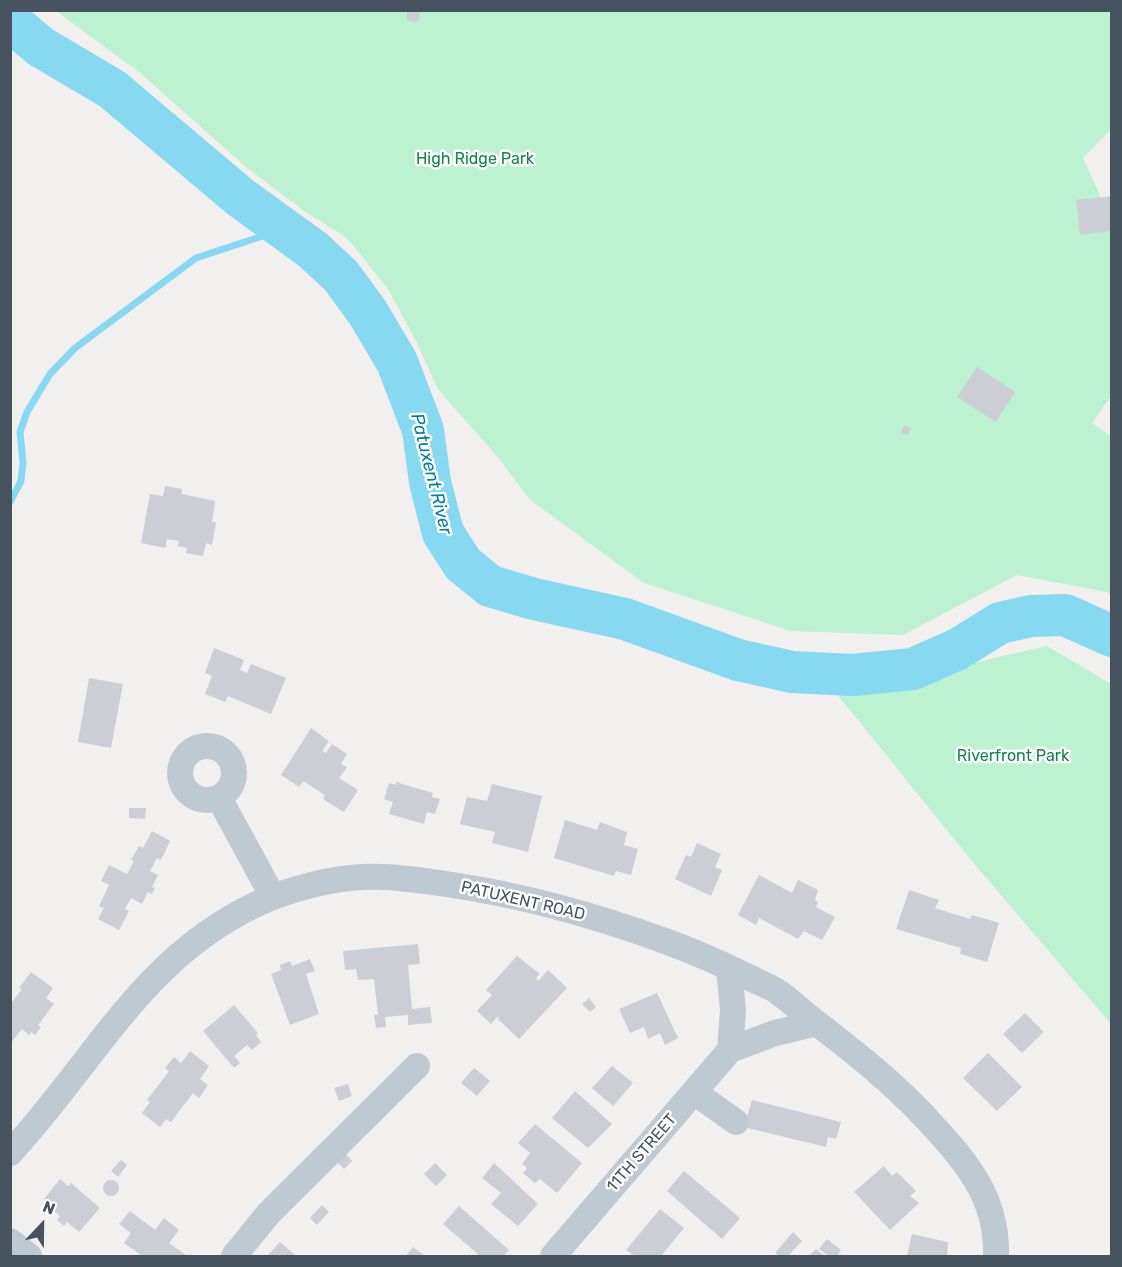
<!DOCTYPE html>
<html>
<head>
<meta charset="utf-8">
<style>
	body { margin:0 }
	#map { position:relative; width:1122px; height:1267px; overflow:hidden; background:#f2efef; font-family:Rubik,sans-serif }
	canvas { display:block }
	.frame { position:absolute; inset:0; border:12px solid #46525e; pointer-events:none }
	.north { position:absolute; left:12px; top:1195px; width:60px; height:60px; -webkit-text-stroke:4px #fff; paint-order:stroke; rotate:22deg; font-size:16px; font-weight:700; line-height:24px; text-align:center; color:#46525e }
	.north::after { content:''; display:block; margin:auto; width:21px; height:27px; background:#46525e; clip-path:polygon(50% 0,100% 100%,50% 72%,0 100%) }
</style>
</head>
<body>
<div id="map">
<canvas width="1122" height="1267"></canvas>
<div class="frame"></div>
<div class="north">N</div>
</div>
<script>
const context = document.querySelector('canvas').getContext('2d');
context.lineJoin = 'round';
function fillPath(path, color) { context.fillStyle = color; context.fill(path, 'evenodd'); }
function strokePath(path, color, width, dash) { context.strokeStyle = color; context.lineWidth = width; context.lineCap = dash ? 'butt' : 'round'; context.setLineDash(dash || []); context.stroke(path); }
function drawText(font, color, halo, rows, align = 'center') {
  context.font = font + ' Rubik,sans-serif'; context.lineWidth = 5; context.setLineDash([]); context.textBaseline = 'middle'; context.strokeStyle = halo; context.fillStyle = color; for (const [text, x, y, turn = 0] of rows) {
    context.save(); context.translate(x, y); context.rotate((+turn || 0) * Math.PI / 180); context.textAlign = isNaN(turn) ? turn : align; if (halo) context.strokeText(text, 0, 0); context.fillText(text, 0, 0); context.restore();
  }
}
fillPath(new Path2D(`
	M56,11H1111V129L1083,158L1111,220V396L1092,423L1111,436V595L1107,592L1017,575L903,635L791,631L644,583L529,499L501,461L438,389L416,341L388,289L347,238L307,213L246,167L139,72Z
	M1047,646L1111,684V1024L971,860L837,694Z`), '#bcf1d2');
strokePath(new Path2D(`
	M10,502L21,481L23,462L20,432L27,412L50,374L75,348L196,258L284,229`), '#87d8f1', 7);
strokePath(new Path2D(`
	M10,21L41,47L112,89L240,197L313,250L341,276L368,313L397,362L423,430L430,482L443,533L463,564L490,586L534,599L625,619L738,660L792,672L853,675L913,669L958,649L1000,623L1031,616L1065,615L1112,636`), '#87d8f1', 42);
fillPath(new Path2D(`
	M407,10L420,11L419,21L413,22L407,20Z
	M1112,196V231L1080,235L1076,200Z
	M977,367L1015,392L996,422L957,397Z
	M904,425L911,428L908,435L901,433Z
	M165,486L182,489V494L215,501L212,522H216L212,545L206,543L203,556L186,553L187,548L178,546L179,541L167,539L165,548L141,543L150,494L163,496Z
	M214,648L244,660L240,670L247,673L251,664L286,678L271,714L228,696L225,702L205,694L212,676L205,673Z
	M89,678L123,684L111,748L78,742Z
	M311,728L329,741L322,751L326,753L332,744L347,754L341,764L347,767L339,778L358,790L344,812L323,799L325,795L303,781L299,787L281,775Z
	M396,782L433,793L432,797L440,799L435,814L427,812L424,824L389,814L393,802L384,799L389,783L396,785Z
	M492,784L542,796L528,852L492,843L495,832L460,824L467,797L487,801Z
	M129,808H146L145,819L129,818Z
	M565,820L597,830L600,822L627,832L624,845L638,849L631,875L616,871L614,876L554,858Z
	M152,831L170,841L161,860L157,858L150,871L158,875L152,887L155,888L152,894L148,892L142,904L131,898L125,909L129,911L119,930L98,919L104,908L99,906L109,885L101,881L109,865L127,874L134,861L131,860L139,846L143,848Z
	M697,843L721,854L715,867L722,870L711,896L675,879L686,855L691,857Z
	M759,875L792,893L798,880L818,890L815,900L818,902L816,907L835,917L822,940L804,931L798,939L759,918L756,925L738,915Z
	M909,890L939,900L935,908L970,919L972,915L999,923L987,962L960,954L961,948L896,929Z
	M418,944L420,964L408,965L412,1009L430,1007L432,1023L408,1025V1015L385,1017L386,1027L376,1028L374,1015H378L374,979L358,980L356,969L345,970L343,951Z
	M517,956L540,974L536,978L538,981L548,970L567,988L519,1039L498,1019L499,1018L498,1016L491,1024L477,1011L492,995L486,990Z
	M310,959L315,971L306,974L319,1014L290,1025L271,974L281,970L280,965L290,961L292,966Z
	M31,972L53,988L46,998L54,1004L38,1025L41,1027L35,1035L31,1032L29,1035L22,1029L10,1044V1005L22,989L19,988Z
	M657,993L678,1038L665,1045L660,1033L648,1039L644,1027L630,1033L619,1009Z
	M589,998L596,1007L590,1012L582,1004Z
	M234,1005L258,1033L256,1035L261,1042L252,1050L247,1045L234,1056L240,1063L234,1068L203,1031Z
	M1025,1013L1044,1032L1022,1053L1003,1034Z
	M190,1051L209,1066L200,1079L208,1085L199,1098L193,1093L171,1122L166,1119L160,1127L142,1113L150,1102L147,1100L169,1071L165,1068L174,1057L181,1063Z
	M988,1053L1022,1087L997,1111L963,1078Z
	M612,1066L633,1083L613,1106L592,1088Z
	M474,1068L490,1081L477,1096L461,1083Z
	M348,1084L352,1096L339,1101L334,1088Z
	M575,1091L612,1124L588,1148L552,1118Z
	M752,1100L841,1122L836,1139L828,1137L826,1147L744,1127Z
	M535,1124L582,1163L557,1193L540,1179L535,1183L523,1173L527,1168L522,1164L530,1153L518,1143Z
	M344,1152L352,1161L344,1169L336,1161Z
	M121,1160L127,1165L118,1177L111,1171Z
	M435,1163L447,1175L436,1186L424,1174Z
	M494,1163L538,1204L518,1226L491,1204L501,1193L482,1178Z
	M884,1166L892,1176L897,1172L916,1191L910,1196L919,1203L890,1230L854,1192Z
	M684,1171L740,1218L722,1239L667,1191Z
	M60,1179L68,1186L71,1183L100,1208L79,1232L67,1222L64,1226L57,1220L60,1216L50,1207L51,1205L44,1199Z
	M103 1188a8 8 0 1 1 16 0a8 8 0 1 1-16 0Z
	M322,1205L329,1212L317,1225L310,1218Z
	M459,1206L509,1250L503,1256H480L443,1224Z
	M660,1209L684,1228L661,1256H635L626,1250Z
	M130,1211L155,1230L164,1218L179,1230L169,1243L187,1256H163L160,1255L159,1256H142L124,1243L131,1233L119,1224Z
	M793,1232L802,1241L788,1256H780L775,1253Z
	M912,1234L948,1242L947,1256H907Z
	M827,1239L841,1250L837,1256H829L819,1249Z
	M280,1242L296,1256H267Z
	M413,1247L425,1256H406Z
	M816,1249L824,1256H809Z`), '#cbced4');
strokePath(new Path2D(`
	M180 773a27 27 0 1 1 54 0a27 27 0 1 1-54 0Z
	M219,798L273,897
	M729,968L733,1010L730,1050
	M694,1092L736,1122
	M10,1153C97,1060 146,948 273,897C308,884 346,875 384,877C405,878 426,881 446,884C522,895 594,915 665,941C693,951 720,963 746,976C756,981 766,985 775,990C789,999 801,1011 814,1021C853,1051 890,1080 924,1116C963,1158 998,1195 996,1256
	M10,1241L29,1256
	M234,1256L269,1213L417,1066
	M553,1256L730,1050L775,1033L817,1023`), '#bfc9d2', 26);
drawText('16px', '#12844e', '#fff', [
	["High Ridge Park",475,159],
	["Riverfront Park",1013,756]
]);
drawText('16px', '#46525e', '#fff', [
	["PATUXENT ROAD",523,901,13],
	["11TH STREET",642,1153,-49]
]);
drawText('italic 18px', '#067da2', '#fff', [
	["Patuxent River",431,474,76]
]);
</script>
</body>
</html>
